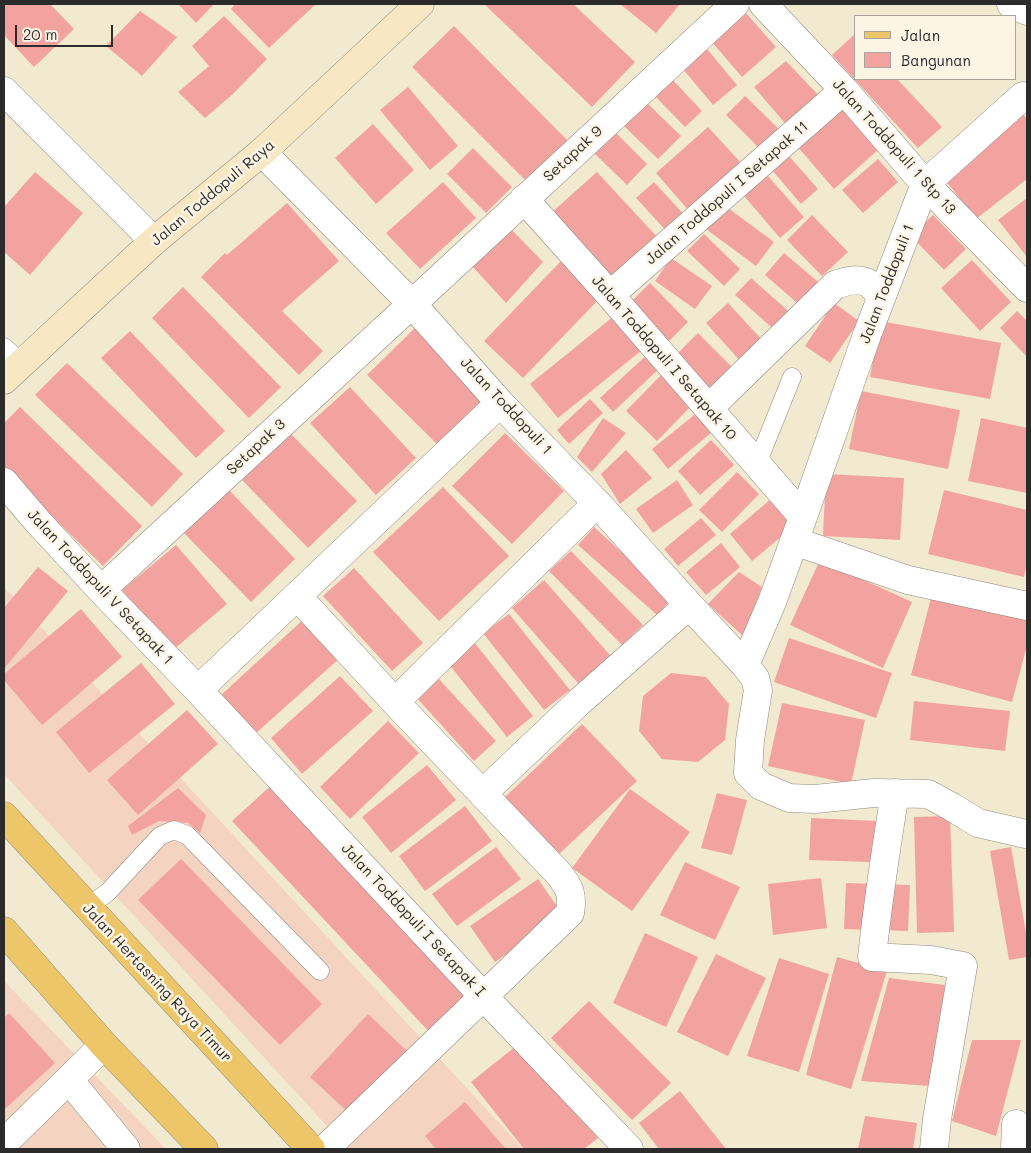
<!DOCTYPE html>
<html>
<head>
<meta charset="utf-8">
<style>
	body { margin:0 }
	#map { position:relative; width:1031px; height:1153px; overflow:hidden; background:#f1ead0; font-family:Mali,sans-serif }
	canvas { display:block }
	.frame { position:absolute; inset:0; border:5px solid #2b2b2b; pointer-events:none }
	.legend { position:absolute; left:854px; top:15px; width:162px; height:65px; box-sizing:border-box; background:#fcf5e5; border:1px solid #a8a49b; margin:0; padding:6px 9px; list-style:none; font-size:15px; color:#2b2b2b }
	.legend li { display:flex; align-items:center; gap:10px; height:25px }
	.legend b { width:25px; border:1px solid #a8a49b }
	.scale { position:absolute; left:15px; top:25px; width:98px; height:22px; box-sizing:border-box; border:2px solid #2b2b2b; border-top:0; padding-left:6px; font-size:15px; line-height:18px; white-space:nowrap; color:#2b2b2b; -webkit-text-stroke:4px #fcf5e5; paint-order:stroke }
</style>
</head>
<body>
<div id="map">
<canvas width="1031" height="1153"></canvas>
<div class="frame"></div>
<ul class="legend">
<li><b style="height:6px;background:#ecc669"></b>Jalan</li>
<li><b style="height:14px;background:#f2a3a0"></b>Bangunan</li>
</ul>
<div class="scale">20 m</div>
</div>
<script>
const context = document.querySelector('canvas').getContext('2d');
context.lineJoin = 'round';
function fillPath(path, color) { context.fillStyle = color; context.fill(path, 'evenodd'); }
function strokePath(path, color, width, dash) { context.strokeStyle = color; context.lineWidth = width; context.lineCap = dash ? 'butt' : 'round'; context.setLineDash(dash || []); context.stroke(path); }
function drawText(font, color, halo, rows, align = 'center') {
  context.font = font + ' Mali,sans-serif'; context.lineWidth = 5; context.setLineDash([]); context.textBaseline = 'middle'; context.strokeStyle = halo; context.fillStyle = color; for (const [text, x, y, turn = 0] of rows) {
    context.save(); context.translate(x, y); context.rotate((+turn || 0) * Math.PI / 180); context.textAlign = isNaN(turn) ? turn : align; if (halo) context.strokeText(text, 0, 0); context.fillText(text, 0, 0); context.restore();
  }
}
fillPath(new Path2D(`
	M4,587L523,1149H348L4,774Z
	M4,981L166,1149H4Z`), '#f5d3c1');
fillPath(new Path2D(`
	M4,4H50L74,29L34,67L4,35Z
	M178,4H214L196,23Z
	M235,4H316L269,48L231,9Z
	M484,4H573L635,62L592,107Z
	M620,4H680L656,33Z
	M140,11L177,37L142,76L106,46Z
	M745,12L776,47L742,77L711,41Z
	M224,16L267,59L233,94L205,118L178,92L209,66L192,46Z
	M454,26L574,147L533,188L412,67Z
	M855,34V79H897L942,127L918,148L832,55Z
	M707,49L737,85L713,105L683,69Z
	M786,61L822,99L789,128L754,87Z
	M670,77L702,111L685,127L653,94Z
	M408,87L458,146L430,170L380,110Z
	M745,96L782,132L762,151L726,115Z
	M647,103L681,136L658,159L624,126Z
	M842,107L879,149L834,189L797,146Z
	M1022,113L1027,119V179L976,219L942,176Z
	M373,124L414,170L376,204L335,158Z
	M708,127L743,165L690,212L656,173Z
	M614,131L647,164L627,185L593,152Z
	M473,148L512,187L486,213L447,174Z
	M789,156L818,189L801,204L772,170Z
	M878,159L898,182L863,213L842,190Z
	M35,172L83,213L30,275L4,252V207Z
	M597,172L659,239L612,281L550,214Z
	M768,176L804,217L780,238L744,196Z
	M443,182L476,218L420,269L386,233Z
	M654,182L689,220L671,236L636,198Z
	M1027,198V257L998,220Z
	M287,203L339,261L282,311L323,351L299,375L201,277L225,253L227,255Z
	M724,205L774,242L756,266L706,229Z
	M812,215L848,252L822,276L787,240Z
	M933,215L966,249L944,270L911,236Z
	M510,228L543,262L506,303L472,266Z
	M704,234L740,269L724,286L687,251Z
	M784,253L823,286L803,308L765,275Z
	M671,258L712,286L695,309L655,281Z
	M563,259L602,296L523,378L484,341Z
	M972,260L1011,302L980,331L941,288Z
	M751,278L794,316L778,333L735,295Z
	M650,283L688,322L669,341L631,302Z
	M183,287L281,387L249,418L152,318Z
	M728,303L764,342L742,363L706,323Z
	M834,303L859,321L830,363L805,346Z
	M1017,311L1027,321V357L1000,328Z
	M614,316L642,350L558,418L530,384Z
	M880,321L1001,343L990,399L870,377Z
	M418,325L488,394L438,445L367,375Z
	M130,331L225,431L196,458L101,358Z
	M698,333L738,373L716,394L677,354Z
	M649,353L662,366L613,412L600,398Z
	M67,363L183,474L152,507L35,395Z
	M665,371L696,401L657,441L626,411Z
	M350,387L416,458L376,495L310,423Z
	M861,391L960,410L948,469L849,449Z
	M590,399L603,413L569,444L557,430Z
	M20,407L142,526L103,566L4,470V423Z
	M698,412L713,431L668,469L652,449Z
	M603,418L626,433L592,472L577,457Z
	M981,418L1027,428V493L968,481Z
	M290,433L357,501L308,548L242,480Z
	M505,433L564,491L512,544L452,486Z
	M711,440L734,465L700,495L678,471Z
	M626,450L652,478L620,504L601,474Z
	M737,472L759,494L722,532L699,510Z
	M826,474L904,478L900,540L823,536Z
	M677,480L693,505L653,533L636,509Z
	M443,487L509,556L439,621L373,552Z
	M229,490L295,559L251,602L184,533Z
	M944,490L1027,510V563L1024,577L928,554Z
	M771,499L794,526L752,561L730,534Z
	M701,518L716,535L678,566L664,549Z
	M594,527L672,598L657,615L578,545Z
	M721,543L740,567L706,595L686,572Z
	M176,545L227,604L173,650L122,590Z
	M571,551L643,625L622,645L549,571Z
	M820,560L912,602L883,668L790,625Z
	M38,567L68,591L4,669V608Z
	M354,568L423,643L392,671L323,596Z
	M739,572L762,587L743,636L708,604Z
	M544,580L616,662L584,690L512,608Z
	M932,594L1027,619V645L1012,702L911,675Z
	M81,609L122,657L42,725L4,680V674Z
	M509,614L570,690L544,710L483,633Z
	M305,618L341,657L255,734L220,696Z
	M789,638L892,673L876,718L774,682Z
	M474,642L533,716L507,737L448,663Z
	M141,663L175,704L89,773L56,732Z
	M671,673L706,677L729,704L725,740L698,762L662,759L639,731L643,696Z
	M340,676L373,711L302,774L271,738Z
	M437,677L496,741L474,761L415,696Z
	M914,701L1010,711L1005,751L910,740Z
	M782,703L865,720L851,784L768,766Z
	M187,710L218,744L138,815L107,780Z
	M388,721L419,753L350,819L320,787Z
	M582,724L637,781L558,855L504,798Z
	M427,765L456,800L391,853L362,817Z
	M277,780L476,994L432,1035L232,821Z
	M178,788L206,815L200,833L188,823L159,821L132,835L128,826Z
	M630,789L690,832L632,911L572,868Z
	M717,793L747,800L732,855L701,848Z
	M465,806L492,841L425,891L399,856Z
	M950,816L954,932L917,933L914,817Z
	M811,818L900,822L898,863L809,860Z
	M496,847L521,879L457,926L432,894Z
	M1011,847L1027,939V957L1009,960L990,851Z
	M181,859L322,1004L280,1045L138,900Z
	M685,862L740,887L715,940L660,915Z
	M821,878L827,928L773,935L768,884Z
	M538,879L563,915L495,962L470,926Z
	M846,883L910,885L908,931L844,929Z
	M645,933L698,957L666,1027L613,1003Z
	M716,954L766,978L728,1056L677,1032Z
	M837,957L887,971L851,1089L806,1075Z
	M779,958L829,974L799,1072L747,1056Z
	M889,978L945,985L930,1086L861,1081Z
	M589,1001L671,1083L632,1120L551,1038Z
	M9,1013L55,1063L4,1110V1018Z
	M368,1014L408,1052L350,1114L310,1077Z
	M972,1040H1021L996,1136L952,1121Z
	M521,1042L598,1138L584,1149H524L471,1082Z
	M680,1091L726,1149H659L639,1123Z
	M465,1102L506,1149H436L425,1136Z
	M865,1116L917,1123L913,1149H858Z`), '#f2a3a0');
const service = new Path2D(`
	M4,347L22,363
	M757,464L792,377
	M87,908L108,892L160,836L174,830L187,835L320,971`);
const minor = new Path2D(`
	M763,4L844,90L925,184L1027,288
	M1011,4L1027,11
	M4,91L154,241
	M262,152L412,304L500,403L597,503L689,605L745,665L755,678L758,690L750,740L748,773L761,786L789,798L815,799L874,793L928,794L952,807L978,823L1026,834
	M524,199L610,295L803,517
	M610,295L844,90
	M709,408L835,285C846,281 859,277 870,284C874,287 878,293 881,297
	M4,482L39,523L101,590L198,690L484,997L629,1149
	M794,541L908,580L1027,606
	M101,590L412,304L735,4
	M297,596L395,702
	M745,665L772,602L803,517L867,335L925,184L1023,96
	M198,690L500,403
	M483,793L579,702L689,605
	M895,793C886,848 878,902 872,957L931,960L963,966L937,1119L934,1149
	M69,1080L126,1149
	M325,1149L570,913C573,895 570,888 559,874L395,702L597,503
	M1015,1149L1016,1124`);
const tertiary = new Path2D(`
	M4,1143L104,1045`);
const secondary = new Path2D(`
	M4,380L154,241L262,152L420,4`);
const primary = new Path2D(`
	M4,816L311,1149
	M4,931L104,1045L204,1149`);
strokePath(service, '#8e8a7e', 19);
strokePath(minor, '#8e8a7e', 29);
strokePath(tertiary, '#8e8a7e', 29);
strokePath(secondary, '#8e8a7e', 29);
strokePath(primary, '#8e8a7e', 29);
strokePath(service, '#fff', 18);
strokePath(minor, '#fff', 28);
strokePath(tertiary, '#fff', 28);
strokePath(secondary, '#f7e8c3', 28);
strokePath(primary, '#ecc669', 28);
drawText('15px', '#2b2b2b', '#fcf5e5', [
	["Jalan Toddopuli 1 Stp 13",894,147,48],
	["Setapak 9",573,154,-43],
	["Jalan Toddopuli Raya",213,193,-40],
	["Jalan Toddopuli I Setapak 11",727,193,-41],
	["Jalan Toddopuli 1",887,284,-69],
	["Jalan Toddopuli I Setapak 10",664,358,49],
	["Jalan Toddopuli 1",506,406,47],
	["Setapak 3",256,447,-43],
	["Jalan Toddopuli V Setapak 1",100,587,47],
	["Jalan Toddopuli I Setapak I",413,920,47],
	["Jalan Hertasning Raya Timur",157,983,47]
]);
</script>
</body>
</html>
